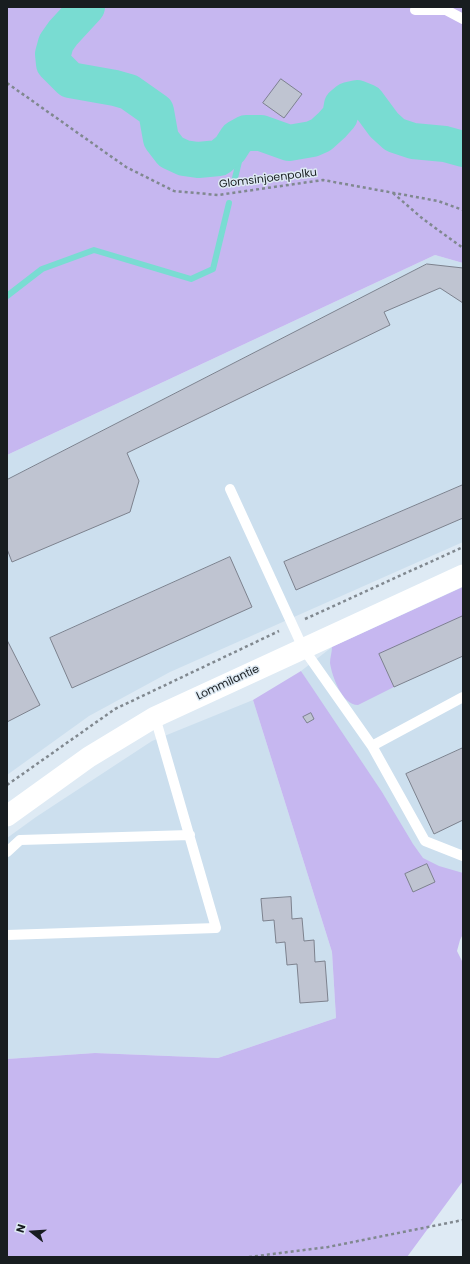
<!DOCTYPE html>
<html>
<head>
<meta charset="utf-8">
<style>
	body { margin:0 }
	#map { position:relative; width:470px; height:1264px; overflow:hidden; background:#deeaf4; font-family:Poppins,sans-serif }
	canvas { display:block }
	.frame { position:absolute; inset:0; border:8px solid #181d20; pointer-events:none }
	.north { position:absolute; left:12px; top:1212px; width:40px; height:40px; -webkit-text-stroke:3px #deeaf4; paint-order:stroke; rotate:287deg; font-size:11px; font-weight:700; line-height:16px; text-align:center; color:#181d20 }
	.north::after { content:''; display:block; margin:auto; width:14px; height:18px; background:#181d20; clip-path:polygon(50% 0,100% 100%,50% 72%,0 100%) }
</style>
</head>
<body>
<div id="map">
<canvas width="470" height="1264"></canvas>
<div class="frame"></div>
<div class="north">N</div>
</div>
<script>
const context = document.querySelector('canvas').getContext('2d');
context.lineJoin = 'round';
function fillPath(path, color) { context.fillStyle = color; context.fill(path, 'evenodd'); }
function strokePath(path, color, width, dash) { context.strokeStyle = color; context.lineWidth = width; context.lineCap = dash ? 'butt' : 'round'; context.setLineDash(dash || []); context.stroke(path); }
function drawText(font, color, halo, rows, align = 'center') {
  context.font = font + ' Poppins,sans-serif'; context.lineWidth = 3; context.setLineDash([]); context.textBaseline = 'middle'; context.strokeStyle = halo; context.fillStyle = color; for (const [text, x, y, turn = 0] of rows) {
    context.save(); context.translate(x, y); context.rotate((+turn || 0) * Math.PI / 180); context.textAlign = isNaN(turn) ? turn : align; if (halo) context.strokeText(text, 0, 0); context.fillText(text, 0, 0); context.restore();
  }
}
fillPath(new Path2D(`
	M435,255L463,263V542L170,672L89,716L7,775V455Z
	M463,587V933L301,671L332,647Z
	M253,700L332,952L336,1018L218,1058L95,1053L7,1059V838L36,817L152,741Z`), '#ccdfee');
fillPath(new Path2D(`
	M7,7H463V263L435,255L7,455Z
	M463,587V616L394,687L358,705C342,705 332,676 330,663C330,658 332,652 332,647Z
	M301,671L382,792L413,844L423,858L439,866L463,873V934L460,940L457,951L463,963V1181L407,1257H7V1059L95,1053L218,1058L336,1018L332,952L253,700Z`), '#c6b7f0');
strokePath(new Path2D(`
	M234,182L246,133
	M7,296L42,269L94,250L191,279L213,269L229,203`), '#79dcd2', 6);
strokePath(new Path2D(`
	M87,7L63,33L56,43L53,54L54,64L70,80L115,88L129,92L156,111L161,139L171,152L184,158L198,160L219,158L230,149L237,138L246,133H261L289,143L312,139L321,135L332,125L340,116L342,105L348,100L357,98L367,102L384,125L395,135L413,141L445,144L463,149`), '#79dcd2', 36);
const building = new Path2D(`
	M281,79L302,94L284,118L263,103Z
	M427,264L463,268V303L440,288L384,312L390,325L127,453L139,481L130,512L12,562L7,549V480Z
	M463,485V518L296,590L284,562Z
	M230,557L252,607L72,688L50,638Z
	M463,616V656L394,687L379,654Z
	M7,640L40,705L7,722Z
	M311,713L314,719L307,723L303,717Z
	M463,748V820L434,834L406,774Z
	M427,864L435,882L413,892L405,874Z
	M291,897L292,919L302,918L304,941L314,940L315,962L325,961L328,1001L300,1003L297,964L287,965L285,942L276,943L274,920L263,921L261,899Z`);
fillPath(building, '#bfc4d1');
strokePath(building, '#7d828e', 1);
strokePath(new Path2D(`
	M7,83L126,167L174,191L218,195L323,180L438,201L463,210
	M393,193L423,219L463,248
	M305,619L463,547
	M7,785L115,709L279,631
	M249,1257L328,1247L463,1220`), '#80888f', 2.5, [3, 3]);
strokePath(new Path2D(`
	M415,10H446L463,19
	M230,489L303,648L372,746L425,841L463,856
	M372,746L463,697
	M7,852L20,840L190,835
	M7,935L216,928L155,717`), '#fff', 10);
strokePath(new Path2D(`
	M7,816L89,757L155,717L463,575`), '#fff', 21);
drawText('11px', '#181d20', '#deeaf4', [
	["Glomsinjoenpolku",268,179,-7],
	["Lommilantie",228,683,-25]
]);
</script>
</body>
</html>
